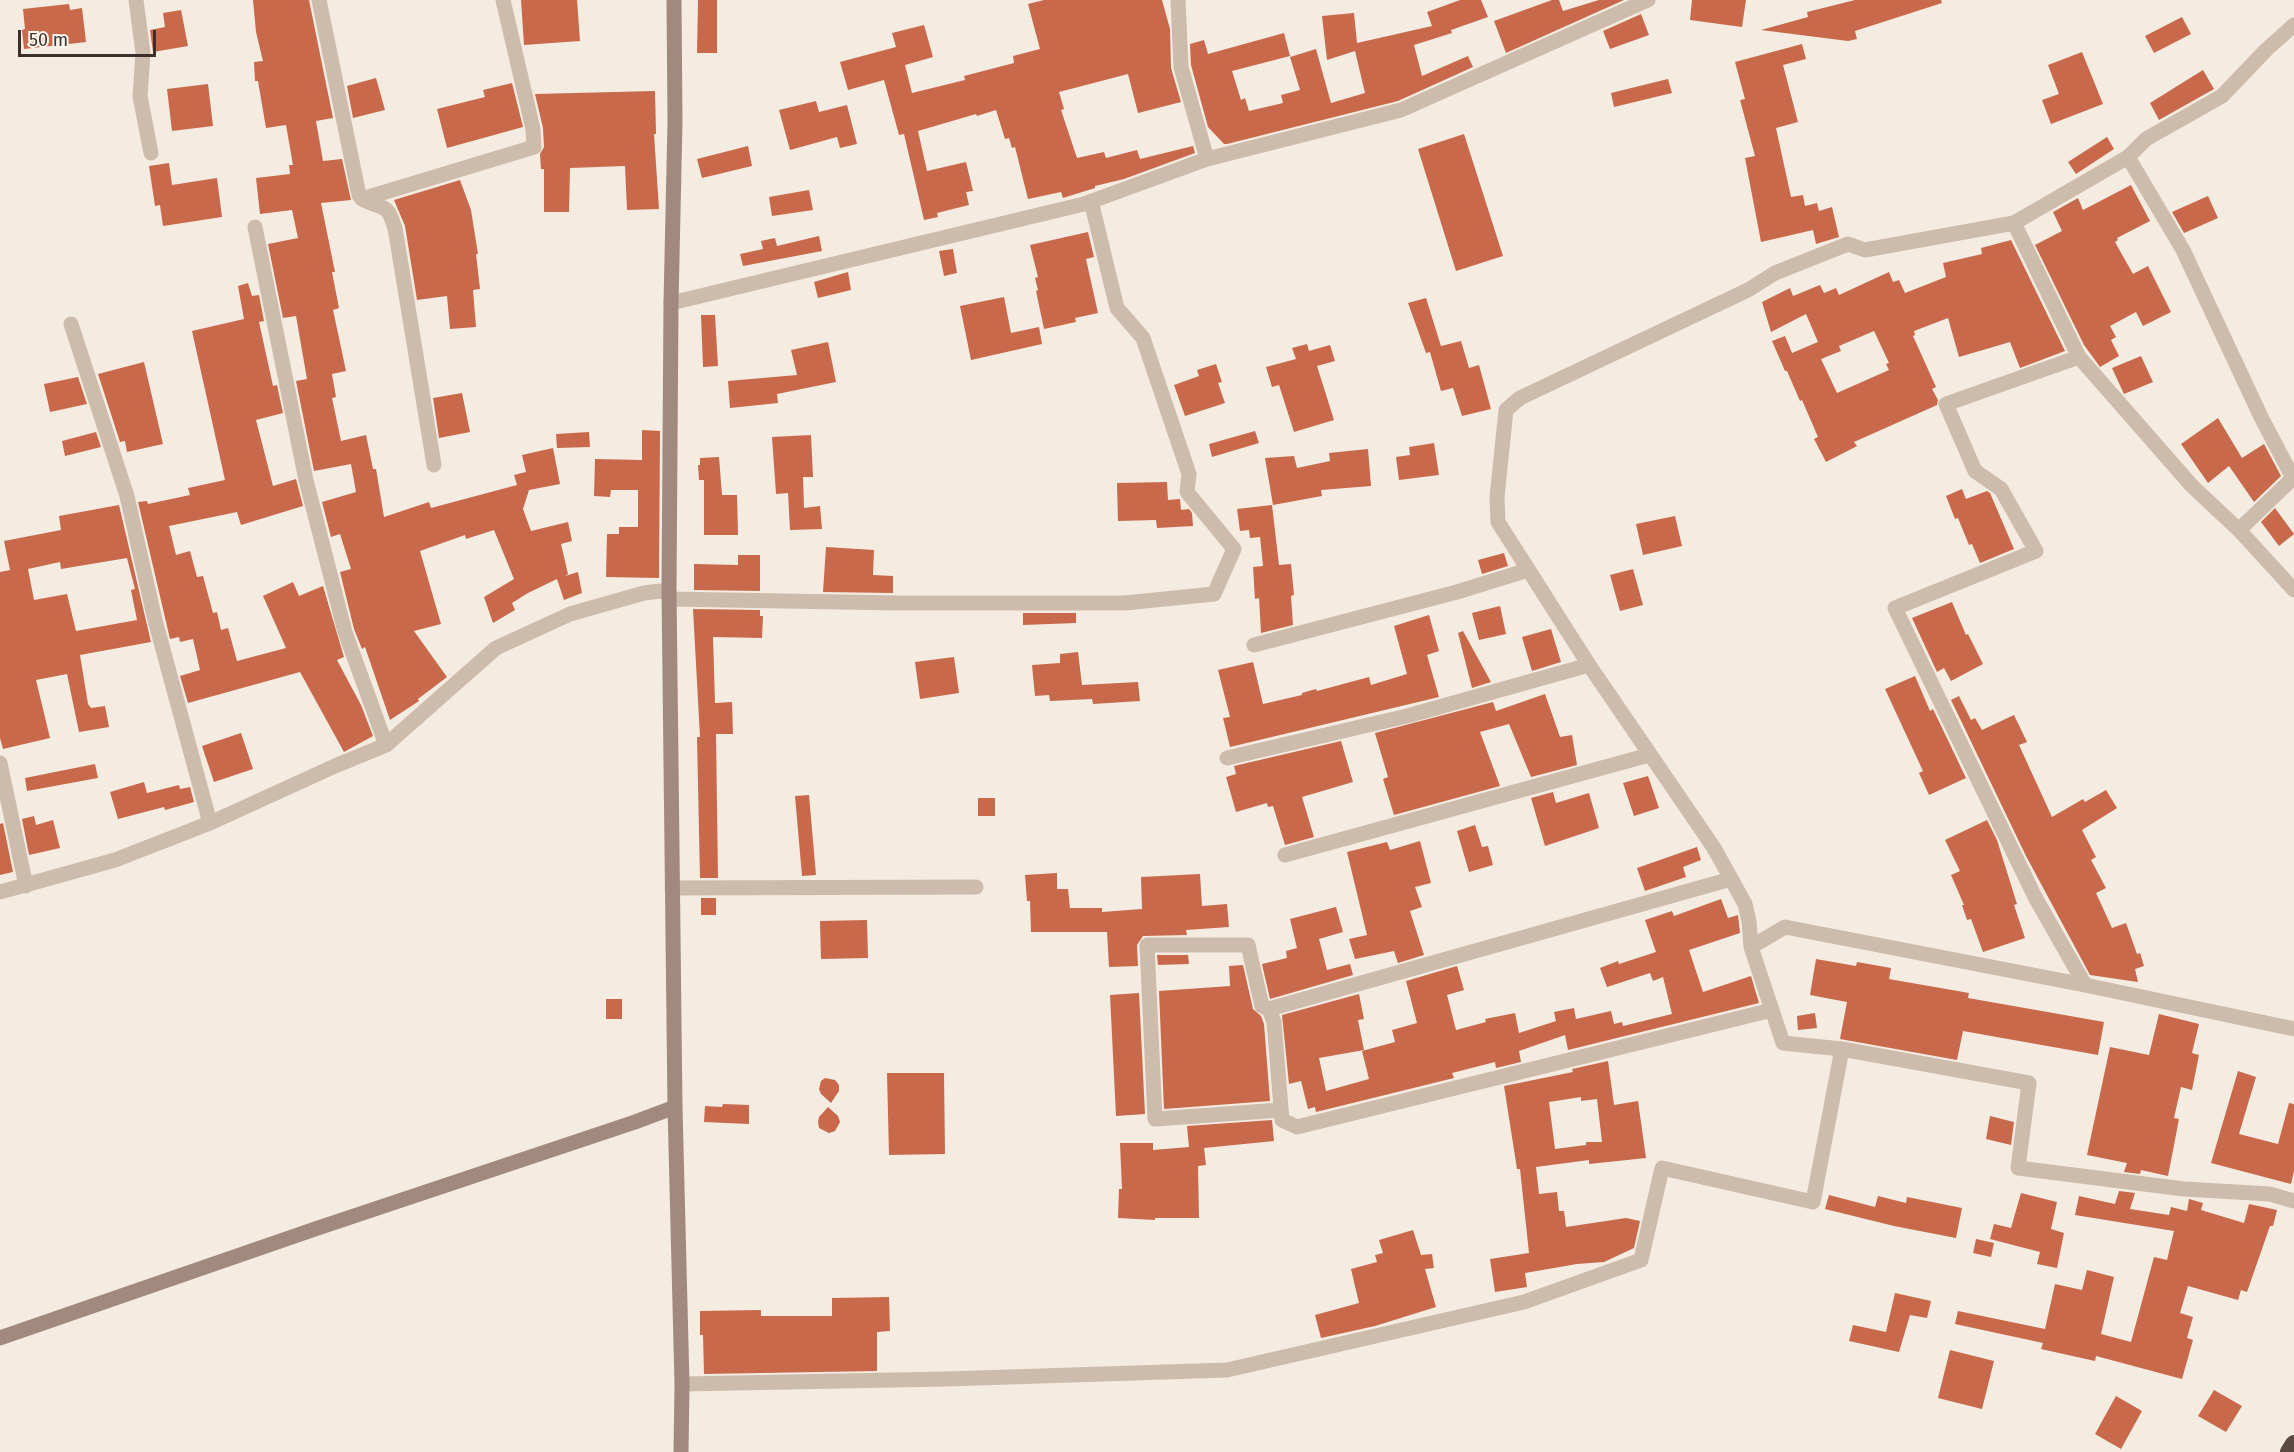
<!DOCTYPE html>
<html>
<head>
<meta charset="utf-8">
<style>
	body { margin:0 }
	#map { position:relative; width:2294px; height:1452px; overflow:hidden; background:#f4ebe1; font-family:"Fira Sans",sans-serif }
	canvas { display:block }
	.scale { position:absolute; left:18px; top:30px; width:138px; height:27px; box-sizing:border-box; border:3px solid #3b302b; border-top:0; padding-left:8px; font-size:18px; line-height:21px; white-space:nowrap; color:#3b302b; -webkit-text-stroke:4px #fbf5ee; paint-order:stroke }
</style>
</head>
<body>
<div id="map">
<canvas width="2294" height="1452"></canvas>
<div class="scale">50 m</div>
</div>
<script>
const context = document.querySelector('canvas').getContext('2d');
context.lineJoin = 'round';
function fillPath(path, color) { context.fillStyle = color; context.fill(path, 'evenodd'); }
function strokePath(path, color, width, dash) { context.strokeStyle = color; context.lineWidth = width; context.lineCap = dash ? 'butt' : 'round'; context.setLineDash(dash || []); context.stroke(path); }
fillPath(new Path2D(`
	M253,0H309L333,118L316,121L323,161L342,159L351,200L321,203L335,272H332L339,308L333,310L346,371L332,374L336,397L332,398L341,441L366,435L373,469H376L384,517L429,502L431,508L517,485L514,475L526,472L522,455L553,448L560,484L529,490L523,509L531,531L568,522L572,541L561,544L568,574L565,576L578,572L582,593L564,600L557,579L528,593L512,603L515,610L493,623L484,597L514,579L494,530L466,539L465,535L420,551L441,624L414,631L447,677L418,699L419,701L390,720L365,647L362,649L354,629L340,572L351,569L340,534L331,537L322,502L356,492L351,464L314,471L296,381L307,379L296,316L283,318L268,244L298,238L292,210L260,214L256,178L290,174L289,165H293L286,125L266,128L258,81H255L254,62L263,61L256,32Z
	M521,0H577L580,41L524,45Z
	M698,0H717V53H697Z
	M1044,0H1162L1170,29L1171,68L1181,102L1138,113L1128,74L1059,92L1064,109L1061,110L1077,158L1104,152L1106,158L1137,150L1140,159L1193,146L1195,153L1124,179L1095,186V188L1063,198L1061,192L1028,199L1015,147L1012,148L1009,138L1005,139L996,110L977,116L976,114L918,131L927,171L966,162L973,191L966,192L969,205L937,213L938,217L924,220L904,134L899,135L884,80L848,90L840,62L896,47L892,33L924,25L933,57L905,65L912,93L965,80L964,76L1014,63L1013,56L1040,49L1028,4Z
	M1460,0H1481L1488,17L1451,30L1452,33L1414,45L1422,76L1468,56L1473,67L1398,101L1227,144H1224L1208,127L1191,65L1190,44L1204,40L1208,54L1284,33L1290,56L1232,71L1241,100L1245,98L1249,111L1283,103L1281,95L1300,90L1290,57L1316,49L1331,103L1365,93L1355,51L1327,60L1322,16L1354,13L1357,43L1432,26L1427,12Z
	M1552,0H1559L1563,11L1599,0H1624L1506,53L1494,21Z
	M1692,0H1746L1742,27L1690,20Z
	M1855,0H1941L1942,3L1855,31L1857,39L1848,41L1761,30L1808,17L1807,12Z
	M69,4L70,10L82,8L86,42L24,49L22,30L25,29L23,9Z
	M181,10L188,46L153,52L150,30L165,27L163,13Z
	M1641,14L1649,35L1610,49L1603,31Z
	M2182,17L2191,34L2154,53L2145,36Z
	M1802,44L1806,59L1783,65L1798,122L1776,128L1791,197L1803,195L1805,206L1817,203L1819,211L1832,207L1839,237L1816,244L1813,230L1761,242L1745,158L1755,156L1740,100L1745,99L1735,62Z
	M2082,52L2103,104L2051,124L2042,100L2059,94L2048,65Z
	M2203,70L2214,89L2159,120L2150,103Z
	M376,78L385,110L353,118L347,86Z
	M1668,79L1672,93L1614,107L1611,93Z
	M512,83L523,127L447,148L437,109L485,97L483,90Z
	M208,84L213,126L172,131L167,89Z
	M655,91L656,134H654L659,209L627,210L625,166L570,168L569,212H544V169H541L540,154L544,147L543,128L535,94Z
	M816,101L819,112L847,105L857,144L840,148L837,137L790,150L779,110Z
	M1464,134L1503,256L1456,271L1418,149Z
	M2107,137L2114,149L2076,174L2068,162Z
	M748,146L752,166L702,178L697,159Z
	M169,163L172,185L217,178L222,217L163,226L160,205L155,206L149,166Z
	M460,180L471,210L478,254H476L480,289L473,290L476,327L450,329L447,296L417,300L405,226L394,200Z
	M2131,185L2150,221L2117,238L2118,240L2115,242L2133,274L2148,266L2171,312L2143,326L2136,312L2110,326L2116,337L2111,340L2119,356L2100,367L2084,345L2035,245L2062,231L2053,212L2078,198L2083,210Z
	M809,190L813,210L772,216L769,197Z
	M2208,196L2218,218L2184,233L2172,212Z
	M1088,232L1094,257L1086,259L1098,313L1075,318L1076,322L1044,329L1036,291L1038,290L1035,278L1038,277L1030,245Z
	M819,236L822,251L743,266L740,254L763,249L761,241L775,238L777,246Z
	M2011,240L2065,351L2020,368L2010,342L1959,357L1948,318L1914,331L1915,335L1913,336L1936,387L1932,389L1938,400L1937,405L1854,442L1857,446L1826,462L1814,439L1818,437L1802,400L1800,401L1787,371H1785L1772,341L1785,336L1792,353L1818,342L1806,314L1771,332L1762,302L1790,288L1793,296L1820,285L1824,293L1836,288L1839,295L1889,272L1893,282L1899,280L1905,293L1946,277L1943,263L1982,254L1981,248ZM1874,331L1889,363L1886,364L1889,370L1837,393L1821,359L1841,351L1839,346Z
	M953,249L957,273L944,276L939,251Z
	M848,272L851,290L818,298L814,282Z
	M248,283L252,296L259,295L264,321L259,322L273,386L277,385L283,413L256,420L273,486L296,479L303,506L241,525L237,512L169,526L176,555L190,551L197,577L203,576L213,613L217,612L221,630L228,628L237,661L286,648L263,596L293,582L299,596L323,586L344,657L337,660L361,705L373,736L344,752L300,672L188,703L180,676L200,670L193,639L180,642L179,637L170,639L138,502L147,501L148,504L190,495L188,488L225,480L192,331L244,319L238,286Z
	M1004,297L1011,333L1039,327L1042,344L971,360L960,306Z
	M1426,298L1441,346L1461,341L1469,368L1479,365L1491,409L1462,416L1453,388L1441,391L1430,352L1426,353L1408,303Z
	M701,315H715L718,366L703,367Z
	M828,342L836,382L777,394L778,403L730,408L728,381L797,375L791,350Z
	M1307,344L1309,351L1330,345L1335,361L1317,366L1334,420L1294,432L1279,385L1272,387L1266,367L1296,359L1292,348Z
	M2141,356L2153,382L2124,394L2112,368Z
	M144,362L163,444L127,452L125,441L120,442L98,374Z
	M1216,364L1222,382L1218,383L1225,403L1185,416L1174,385L1199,376L1197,370Z
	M78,377L87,404L50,412L44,384Z
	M462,393L470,432L439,438L433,398Z
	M2218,418L2242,458L2264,444L2281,476L2254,502L2229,466L2208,483L2181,444Z
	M642,430L660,431L659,578L606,577L607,534H619V527H638V490H611L610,497L594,496L595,459L642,460Z
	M1255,431L1259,443L1212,457L1209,444Z
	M96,432L101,447L65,456L62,441Z
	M589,432L590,447L557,448L556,434Z
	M811,435L813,477H803L804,508L820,506L822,529L790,530L788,493L776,494L772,437Z
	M1434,443L1439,475L1399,480L1396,457L1410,455L1409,447Z
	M1368,449L1371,486L1321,490L1322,496L1273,505L1265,458L1294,456L1297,468L1330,461L1329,453Z
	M719,457L722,495H737L738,535H704V480H699L698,465H700V458Z
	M1167,482L1168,500L1180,499L1181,510L1189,509L1192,513L1193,526L1157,528L1156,520L1118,521L1117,483Z
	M1962,489L1966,499L1987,491L1990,493L2014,549L1980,563L1972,544L1969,545L1958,518L1955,519L1946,496Z
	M119,505L151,642L80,655L88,704L91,708L105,706L109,727L79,732L67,674L36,680L50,738L3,749L0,738V572L10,570L4,541L61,530L59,516ZM127,558L135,589L131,590L137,620L76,631L67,594L34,600L28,569L60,562L61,569Z
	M1272,505L1279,565L1291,564L1294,595L1291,596L1293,625L1261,633L1259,598L1255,599L1253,567L1263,566L1260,537L1250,538L1249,530L1240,531L1237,509Z
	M2275,508L2294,534L2279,546L2261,522Z
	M1675,516L1682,546L1643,555L1636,524Z
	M826,547L874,550L873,575L893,576V593L823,592Z
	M1504,553L1508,566L1482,574L1478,560Z
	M738,555H760V591L694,590V564L738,565Z
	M1633,569L1643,605L1620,611L1610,575Z
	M1952,602L1966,635L1968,634L1983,664L1951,681L1944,668L1937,672L1912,618Z
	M1500,606L1506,634L1479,640L1472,613Z
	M693,609L760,610V616H763L762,638L713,637L715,703L732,702L733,734H716L718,878H700L697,737H700Z
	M1023,613H1076V623L1023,625Z
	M1429,615L1439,651L1427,655L1439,697L1230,747L1223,718L1230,717L1218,670L1253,662L1263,704L1302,695V693L1316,689L1317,691L1369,677L1371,685L1407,674L1394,626Z
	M1551,629L1561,662L1532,671L1522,637Z
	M1463,631L1491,682L1472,688L1458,633Z
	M1078,652L1082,685L1138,682L1140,701L1093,704L1092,699L1050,701L1049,695L1035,696L1032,665L1060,663V654Z
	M954,657L959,693L920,699L915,662Z
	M1915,676L1930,711L1933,709L1966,778L1929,795L1919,773L1923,771L1885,689Z
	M1545,694L1560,737L1572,735L1577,765L1531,777L1509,724L1480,732L1500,786L1394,815L1383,779L1388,777L1375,733L1493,702L1496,711Z
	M1959,696L1971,720L1975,718L1982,730L2014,715L2027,742L2019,745L2052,817L2083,799L2085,802L2106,790L2117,808L2082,830L2096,857L2091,860L2106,888L2096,893L2112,928L2126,923L2137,954L2140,953L2144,966L2135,969L2138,982L2090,975L2026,856L1951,700Z
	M241,733L253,769L214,782L202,746Z
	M1341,741L1353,782L1302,797L1314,837L1285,845L1273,806L1268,807L1267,803L1236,812L1226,777L1236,774L1234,766Z
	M95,764L98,778L27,791L25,778Z
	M1648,776L1659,808L1634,816L1623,783Z
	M144,782L147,793L179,785L180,789L190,787L194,802L165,810L164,807L118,819L110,792Z
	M1553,792L1556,803L1589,793L1599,828L1545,846L1531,798Z
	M809,795L816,875L802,876L795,796Z
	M978,798H995V816H978Z
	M34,816L36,825L53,820L60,848L29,855L22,819Z
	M1987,820L1997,840L2017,904L2014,905L2025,938L1983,952L1971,919L1967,920L1962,905H1964L1951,875L1960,871L1945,840Z
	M3,823L13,872L0,875V824Z
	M1475,825L1482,847L1488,846L1493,865L1469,872L1457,831Z
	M1420,841L1431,883L1415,887L1422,907L1410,911L1424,955L1398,963L1394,951L1355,959L1349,939L1367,935L1347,852L1387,842L1390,850Z
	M1697,847L1701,860L1683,867L1686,877L1645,891L1637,868Z
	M1057,873V889H1068L1070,908H1102V912L1142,909L1141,877L1200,874L1202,906L1227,904L1229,927L1186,930L1187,935L1143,936L1137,945L1138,966L1109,967L1107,932H1031L1030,901H1027L1025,875Z
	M701,898H716V915H701Z
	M1721,899L1728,918L1738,915L1740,933L1689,950L1703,992L1751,976L1759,1003L1568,1050L1565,1035L1519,1051L1521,1062L1496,1068L1495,1062L1452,1073L1454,1078L1316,1112L1315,1107L1308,1109L1301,1081L1289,1084L1282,1015L1359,994L1364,1019L1358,1020L1364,1050L1319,1058L1326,1091L1369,1079L1362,1051L1395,1042L1392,1030L1417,1023L1406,981L1457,966L1464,990L1447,995L1456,1030L1486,1022L1485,1019L1515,1013L1519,1033L1556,1021L1554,1012L1574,1008L1576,1019L1611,1011L1614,1024L1622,1022L1623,1026L1672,1014L1663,977L1653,981L1650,973L1607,987L1600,968L1618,961L1619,964L1656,952L1645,920L1672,911L1674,916Z
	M1336,907L1343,932L1319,939L1327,970L1350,964L1353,975L1270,999L1262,964L1287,958L1286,951L1297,948L1290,919Z
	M867,920L868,958L821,959L820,921Z
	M1157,955H1188L1189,964L1158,965Z
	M1816,959L1856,966L1857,962L1891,968L1889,979L1969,993L1968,998L2104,1022L2098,1055L1963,1031L1957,1060L1840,1039L1847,1002L1810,995Z
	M1243,965L1253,1009L1261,1016L1264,1024L1270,1101L1164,1109L1159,991L1230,986L1229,966Z
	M1139,993L1145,1114L1116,1116L1110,995Z
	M606,999H622V1019H606Z
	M1815,1013L1817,1028L1798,1030L1797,1016Z
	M2159,1014L2199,1024L2192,1053L2199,1055L2192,1090L2181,1087L2174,1118L2179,1119L2168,1176L2141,1170L2140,1174L2124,1172L2127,1163L2087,1155L2110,1047L2149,1055Z
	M1608,1061L1614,1105L1638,1101L1646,1158L1589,1164V1160L1536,1167L1539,1194L1557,1192L1559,1211H1564L1566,1227L1626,1218L1640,1221L1634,1248L1604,1262L1577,1264L1525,1273L1527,1287L1495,1292L1490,1259L1529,1253L1520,1169H1517L1504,1086L1573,1072L1572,1069ZM1581,1097V1101L1597,1099L1602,1142H1586V1145L1555,1149L1549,1102Z
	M2238,1071L2256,1077L2239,1134L2278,1144L2289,1103L2294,1104V1171L2291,1184L2211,1163Z
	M887,1073H944L945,1154L889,1155Z
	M825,1078L835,1080L839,1085V1091L831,1103L821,1094L819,1089L821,1081Z
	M723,1104L749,1105V1124L704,1122L705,1106L722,1107Z
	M828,1107L838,1116L840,1122L835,1131L829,1133L819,1128L818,1122L819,1117Z
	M1990,1116L2014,1122L2011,1145L1986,1139Z
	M1272,1120L1274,1141L1204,1148L1206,1165L1198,1166L1199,1218H1155V1220L1118,1218L1119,1189H1122L1120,1143H1153V1150L1189,1147L1187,1126Z
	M2119,1191L2135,1193L2130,1209L2169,1215L2171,1207L2187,1211L2189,1199L2203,1203L2201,1210L2244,1223L2249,1204L2277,1210L2273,1226H2270L2247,1292L2241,1290L2238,1300L2188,1286L2180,1313L2193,1317L2187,1338L2193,1340L2182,1379L2096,1356L2095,1361L2041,1349L2043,1343L1955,1324L1958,1311L2045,1329L2055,1284L2082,1290L2087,1270L2114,1277L2101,1334L2131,1342L2154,1257L2167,1260L2174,1231L2075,1215L2079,1196L2115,1204Z
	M2021,1193L2057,1202L2051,1229L2064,1233L2057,1268L2037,1264L2040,1252L1990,1239L1994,1224L2011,1228Z
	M1829,1195L1875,1207L1878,1196L1906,1203L1907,1197L1962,1208L1956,1238L1894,1226L1825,1209Z
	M1413,1230L1421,1255L1432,1254L1434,1268L1425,1269L1436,1307L1375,1326L1321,1338L1315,1315L1359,1303L1351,1269L1377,1262L1375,1255L1383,1253L1379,1240Z
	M1976,1239L1994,1243L1991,1257L1973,1253Z
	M1895,1293L1931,1301L1927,1318L1910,1315L1899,1352L1849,1341L1853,1325L1886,1332Z
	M889,1297L890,1331L877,1332V1371L704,1374L703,1335H700V1311L761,1310V1316H832V1298Z
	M1950,1350L1994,1361L1982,1409L1938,1398Z
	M2214,1390L2242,1406L2226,1432L2198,1416Z
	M2116,1396L2142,1411L2121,1449L2095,1434Z`), '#c8694b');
strokePath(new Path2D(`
	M136,0L143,53L140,96L151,153
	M319,0L359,195C366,206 382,202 389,213C392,218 393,224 395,228L434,465
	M1178,0L1181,67L1207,159
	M2294,25L2267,49L2222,96L2146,139L2128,157L2014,223L1865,250L1848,244L1775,273L1748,290L1520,398L1506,410L1497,497L1498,522L1589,665L1714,848L1745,904L1749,921L1751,947L1783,1043L1842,1049L2029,1083L2018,1168L2184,1189L2270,1194L2294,1201
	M2128,157L2183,250L2261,417L2293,478L2239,530
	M362,199L534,147L533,129L503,0
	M2014,223L2079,357L2192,486L2239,530L2294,590
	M255,227L306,480L345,632L386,745
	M671,303L1084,204L1207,159L1401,110L1648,0
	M71,324L127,496L155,620L210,823
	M2079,357L1946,404L1975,471L2001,489L2036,551L1895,608L2035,897L2085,985
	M669,599L899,603H1125L1214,594L1234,549L1187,492L1189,474L1143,338L1117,308L1091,201
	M1254,645L1457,592L1528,570
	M1227,758L1407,716L1589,665
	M0,763L26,886
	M1285,855L1649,755
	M672,888L976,887
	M0,892L115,860L210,823L335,766L386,745L496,648L570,614L644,593L669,590
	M1751,947L1785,927L2085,985L2294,1029
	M1269,1009L1731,879
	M1281,1110L1155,1119L1147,945H1248L1262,1006L1269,1009L1274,1022L1282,1120L1297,1127L1772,1010
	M682,1384L947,1379L1227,1370L1524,1302L1641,1260L1662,1168L1813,1202L1842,1049`), '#cdbbac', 15);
strokePath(new Path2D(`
	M674,0L675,122L671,303L669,590L675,1107L682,1384L681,1452
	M0,1338L315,1229L635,1122L675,1107`), '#a18a7d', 15);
strokePath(new Path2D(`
	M2289,1452L2294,1444`), '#5c4a42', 18);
</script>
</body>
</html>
